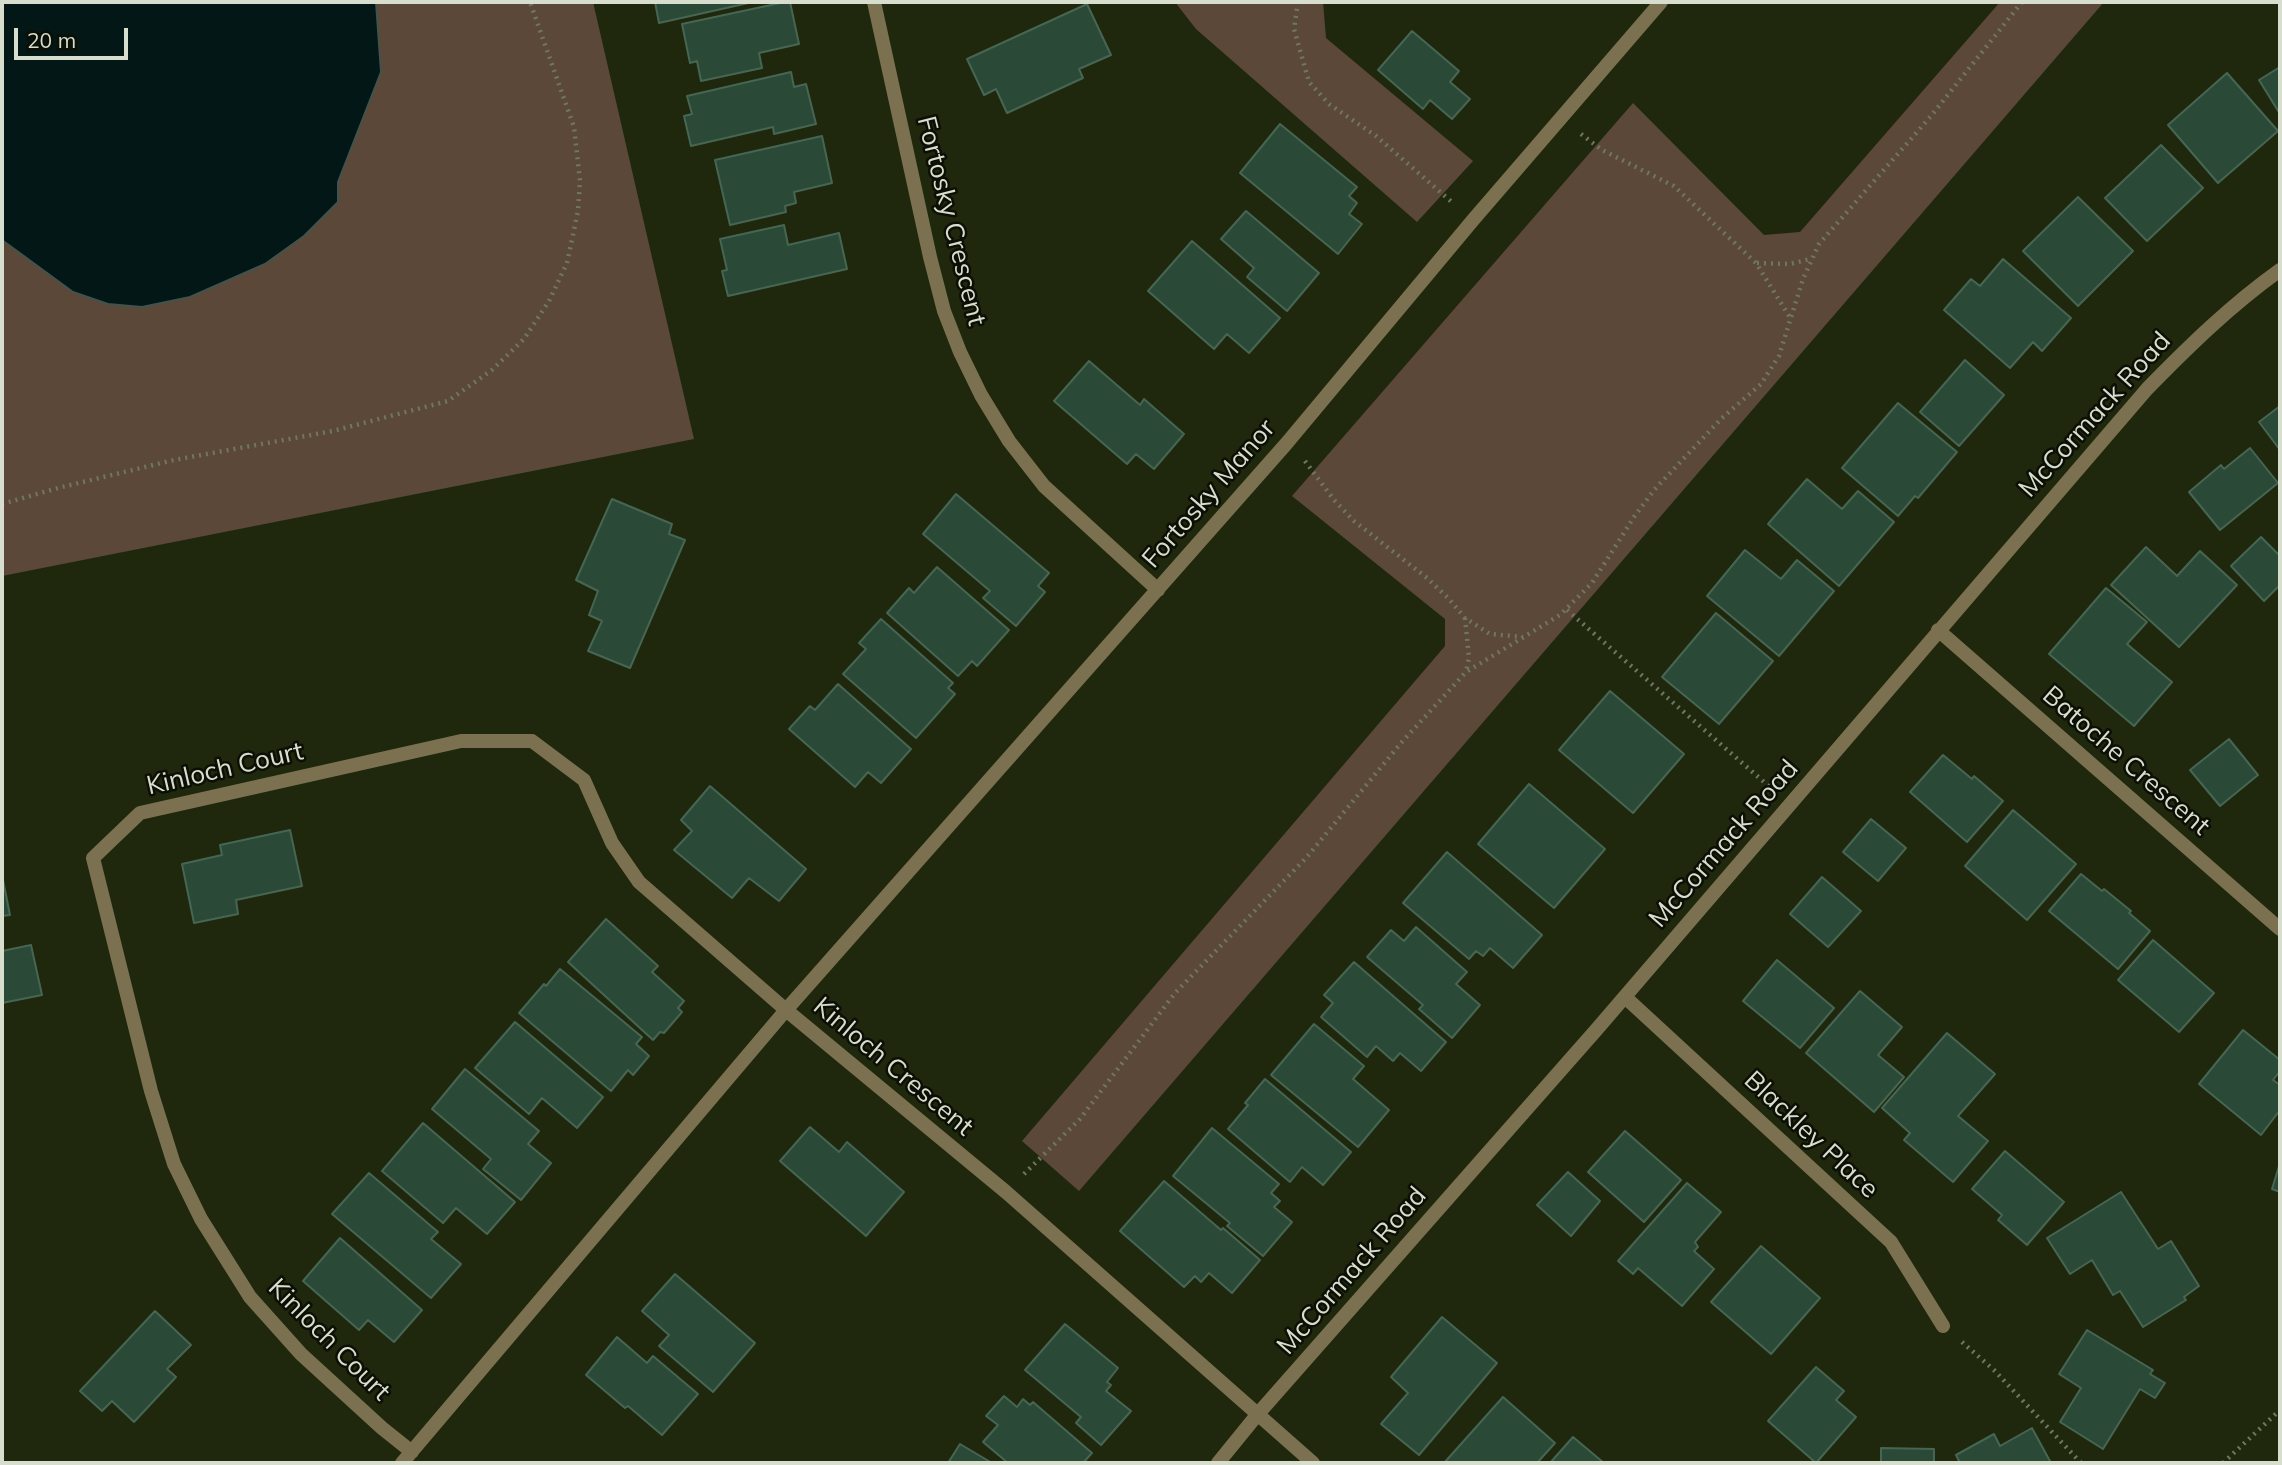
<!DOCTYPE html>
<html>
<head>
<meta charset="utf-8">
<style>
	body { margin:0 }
	#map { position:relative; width:2282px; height:1465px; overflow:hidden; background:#1f280c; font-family:Mulish,sans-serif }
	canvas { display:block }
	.frame { position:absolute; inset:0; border:4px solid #d7decd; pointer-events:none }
	.scale { position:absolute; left:14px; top:28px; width:114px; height:32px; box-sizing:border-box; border:4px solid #d7decd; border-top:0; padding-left:9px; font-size:21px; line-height:24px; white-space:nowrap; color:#d7decd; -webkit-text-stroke:5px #0b0f05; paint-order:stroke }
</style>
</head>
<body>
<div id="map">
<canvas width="2282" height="1465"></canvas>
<div class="frame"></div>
<div class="scale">20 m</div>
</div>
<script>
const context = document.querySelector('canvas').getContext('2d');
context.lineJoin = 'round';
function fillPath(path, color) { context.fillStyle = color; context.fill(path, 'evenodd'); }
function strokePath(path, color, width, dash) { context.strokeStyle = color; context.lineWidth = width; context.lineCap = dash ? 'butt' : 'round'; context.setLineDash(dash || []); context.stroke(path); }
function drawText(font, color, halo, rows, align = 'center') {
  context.font = font + ' Mulish,sans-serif'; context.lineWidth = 5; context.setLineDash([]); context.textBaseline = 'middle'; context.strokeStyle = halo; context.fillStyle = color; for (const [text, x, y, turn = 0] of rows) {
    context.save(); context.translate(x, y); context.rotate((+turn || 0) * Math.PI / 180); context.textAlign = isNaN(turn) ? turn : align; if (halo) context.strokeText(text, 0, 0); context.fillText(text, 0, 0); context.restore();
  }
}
fillPath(new Path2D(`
	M2,2H593L694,439L2,576Z
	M1175,2H1323L1326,38L1473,161L1417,222L1196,29Z
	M2000,2H2104L1079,1191L1022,1141L1445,646V619L1292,496L1633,103L1764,235L1800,232Z`), '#5c4838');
const water = new Path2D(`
	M2,2H376L381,72L338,182V202L304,236L265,264L190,297L142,307L108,304L73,292L2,240Z`);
fillPath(water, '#021716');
strokePath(water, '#42534d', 2);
const building = new Path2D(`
	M655,2H753L659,23Z
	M785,2H790L799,44L759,53L762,68L701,81L697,61L690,63L682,24Z
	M1087,4L1111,55L1079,69L1083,78L1007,113L996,89L984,95L967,59Z
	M1412,31L1459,71L1450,82L1470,99L1452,119L1430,100L1423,109L1378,70Z
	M2280,67V114L2259,80Z
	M791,72L794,87L806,84L816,124L774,134L773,127L691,146L684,116L692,114L687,96Z
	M2227,73L2278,131L2218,183L2168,125Z
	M1280,124L1357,187L1349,196L1357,203L1349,214L1362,224L1338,254L1240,173Z
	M822,136L832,183L794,192L796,203L785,206L786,212L730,225L715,160Z
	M2161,145L2203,188L2147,241L2105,198Z
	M2078,197L2133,251L2078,306L2023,251Z
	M1246,211L1319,273L1287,311L1247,277L1254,268L1221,239Z
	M784,225L788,245L839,233L847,269L728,296L722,271L727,270L720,239Z
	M1192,241L1280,318L1249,353L1227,334L1214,349L1148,291Z
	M2003,259L2071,318L2042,351L2033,342L2010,368L1944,310L1971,279L1980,286Z
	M1965,360L2004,395L1959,446L1920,412Z
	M1089,361L1140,405L1144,399L1184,434L1154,469L1136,454L1127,464L1054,401Z
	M1898,403L1957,452L1918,498L1915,496L1898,516L1842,468Z
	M2280,406V450L2259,422Z
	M2250,448L2278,483L2220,530L2189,492L2221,465L2224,469Z
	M1807,479L1842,509L1858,491L1894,522L1839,586L1768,524Z
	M956,494L1049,573L1038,586L1045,592L1016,626L983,598L990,591L923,534Z
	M612,499L672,524L669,534L685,540L630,668L588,651L602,621L589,615L598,591L576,580Z
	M2261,537L2280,556V585L2264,601L2231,566Z
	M2146,547L2177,576L2200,551L2237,585L2179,647L2111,585Z
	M1745,550L1781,579L1797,560L1834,591L1779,656L1707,596Z
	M937,567L1009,630L977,666L972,661L958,676L887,613L909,588L914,593Z
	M2106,588L2147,622L2127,644L2172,682L2134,726L2049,654Z
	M1716,613L1773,661L1719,724L1662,677Z
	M881,619L953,683L948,688L955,694L916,738L843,674L866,649L859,643Z
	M838,684L911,749L881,783L868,772L855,787L789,729L810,706L815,710Z
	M1610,691L1684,754L1633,813L1559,750Z
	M2229,739L2258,775L2220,806L2190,770Z
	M1943,755L1972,779L1974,776L2003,801L1967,842L1910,792Z
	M1529,784L1605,849L1554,908L1478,844Z
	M710,786L806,869L779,901L749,878L732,898L674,850L692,831L681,820Z
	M2013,810L2076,864L2027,920L1965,866Z
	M1871,819L1906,848L1878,881L1843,852Z
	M290,830L302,886L236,900L238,914L194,923L182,864L222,855L220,845Z
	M1447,852L1542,935L1513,968L1490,948L1483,956L1476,951L1469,959L1403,903Z
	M2081,874L2102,891L2104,889L2131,911L2129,913L2150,931L2118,969L2049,911Z
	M2,875L10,915L2,916Z
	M1822,877L1861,911L1828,947L1790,914Z
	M606,919L658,966L652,972L684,1001L678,1008L682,1012L664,1033L660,1032L653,1040L568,962Z
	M1416,927L1467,972L1456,984L1480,1005L1452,1038L1419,1009L1423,1005L1367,957L1391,930L1404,941Z
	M2153,940L2214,993L2179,1032L2118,980Z
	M31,945L42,995L2,1003V951Z
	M1777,960L1834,1008L1800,1048L1743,1001Z
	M1354,962L1446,1042L1421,1071L1400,1053L1393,1061L1376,1046L1367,1057L1321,1017L1333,1003L1324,995Z
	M560,969L642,1037L636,1044L649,1056L633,1075L628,1070L611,1091L519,1013L544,984L546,986Z
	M1860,991L1902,1027L1878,1055L1904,1077L1874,1112L1806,1053Z
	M515,1022L603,1097L577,1128L542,1098L529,1114L475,1068Z
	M1314,1024L1364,1066L1353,1079L1389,1110L1358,1147L1271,1075Z
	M2243,1030L2280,1060V1071L2273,1080L2280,1085V1110L2261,1135L2199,1084Z
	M1947,1033L1995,1074L1958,1116L1988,1141L1953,1182L1904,1140L1910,1133L1882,1108Z
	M465,1069L539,1131L528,1144L551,1163L521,1200L483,1169L491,1159L432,1109Z
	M1265,1079L1351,1152L1323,1185L1302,1167L1290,1182L1228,1129L1248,1105L1245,1103Z
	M423,1123L515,1202L487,1234L456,1208L443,1223L382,1171Z
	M810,1127L839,1152L847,1142L904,1192L866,1236L780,1161Z
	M1212,1128L1279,1184L1271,1193L1280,1201L1274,1207L1292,1222L1263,1256L1227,1226L1230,1223L1173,1176Z
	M1625,1131L1681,1180L1644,1222L1588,1172Z
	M2005,1151L2064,1202L2027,1245L1998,1220L2002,1215L1972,1189Z
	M2280,1163V1192L2272,1189Z
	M1568,1172L1600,1201L1571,1236L1537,1205Z
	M369,1173L438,1232L431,1239L461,1264L431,1298L332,1214Z
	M1164,1181L1221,1230L1223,1228L1260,1260L1232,1293L1209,1273L1201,1282L1195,1276L1184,1287L1120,1231Z
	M1687,1183L1721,1212L1695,1242L1698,1247L1694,1251L1714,1269L1682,1306L1638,1268L1633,1274L1618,1261Z
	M2121,1192L2158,1249L2171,1241L2199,1286L2184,1297L2186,1300L2143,1327L2120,1291L2113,1295L2092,1260L2070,1274L2047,1238Z
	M340,1238L422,1310L394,1342L368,1320L359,1330L303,1281Z
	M1761,1246L1820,1298L1771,1354L1711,1302Z
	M675,1274L755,1343L713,1392L659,1346L669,1335L642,1311Z
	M155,1311L191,1345L167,1369L176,1377L134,1422L112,1401L102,1411L80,1391Z
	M1442,1317L1497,1363L1419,1455L1381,1424L1408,1393L1391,1377Z
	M1065,1324L1118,1368L1107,1382L1111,1385L1106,1391L1131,1411L1101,1445L1076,1423L1081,1417L1025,1370Z
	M2087,1330L2153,1370L2150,1374L2165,1383L2155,1398L2140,1389L2103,1449L2060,1422L2081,1388L2059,1374Z
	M617,1337L647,1363L653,1356L698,1394L662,1435L628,1406L625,1408L586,1375Z
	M1816,1367L1844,1391L1836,1400L1856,1417L1816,1463L1768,1421Z
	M1004,1396L1017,1407L1023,1399L1030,1405L1033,1402L1092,1453L1083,1463H1008L983,1442L998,1425L986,1416Z
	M1503,1397L1555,1443L1537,1463H1444Z
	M2032,1428L2051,1463H1960L1956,1455L1994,1434L2000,1446Z
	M1573,1437L1604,1463H1550Z
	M960,1444L992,1463H948Z
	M1881,1448L1934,1449V1463H1881Z`);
fillPath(building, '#2a4937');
strokePath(building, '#466653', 2);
strokePath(new Path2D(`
	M1298,2L1294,29L1309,82L1329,104L1376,136L1454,204
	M1581,134L1602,150L1674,186L1756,263L1791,319
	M1757,263L1790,264L1810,259
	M1305,461L1334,500L1354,521L1427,578L1448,598L1465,618L1490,634L1523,637
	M2,504L58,488L174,460L333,431L448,401L492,370L524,339L549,301L567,263L578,211L580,181L574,127L530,2
	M1567,610L1772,789
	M1465,618L1469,658L1466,672
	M1024,1174L1080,1119L1175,993L1306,858L1401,743L1466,672L1560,615L1592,583L1634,517L1654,490L1721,419L1761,384L1779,356L1803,279L1819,244L1931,116L2022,2
	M1962,1342L1995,1371L2081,1463
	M2223,1463L2280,1410`), '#6f7760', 4.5, [2, 5]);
strokePath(new Path2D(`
	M874,2L930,257L944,311L960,352L981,395L1009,441L1044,486L1158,590
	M1938,630L2280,929
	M1625,997L1891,1242L1943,1326
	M412,1452L382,1428L301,1354L250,1297L201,1219L174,1164L151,1091L93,858L140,813L461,741H532L584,780L612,843L639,882L786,1010L1286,444L1473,220L1661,2
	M402,1463L786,1010L1006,1192L1313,1463
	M1218,1463L1257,1415L1597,1029L2147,389C2189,346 2231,305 2280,270`), '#7b7150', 14);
drawText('26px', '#d7decd', '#0b0f05', [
	["Fortosky Crescent",951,221,76],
	["McCormack Road",2095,415,-48],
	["Fortosky Manor",1209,494,-49],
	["Batoche Crescent",2126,761,41],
	["Kinloch Court",225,769,-13],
	["McCormack Road",1724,844,-49],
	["Kinloch Crescent",893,1067,40],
	["Blackley Place",1811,1135,43],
	["McCormack Road",1352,1271,-49],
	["Kinloch Court",329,1340,45]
]);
</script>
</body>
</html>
